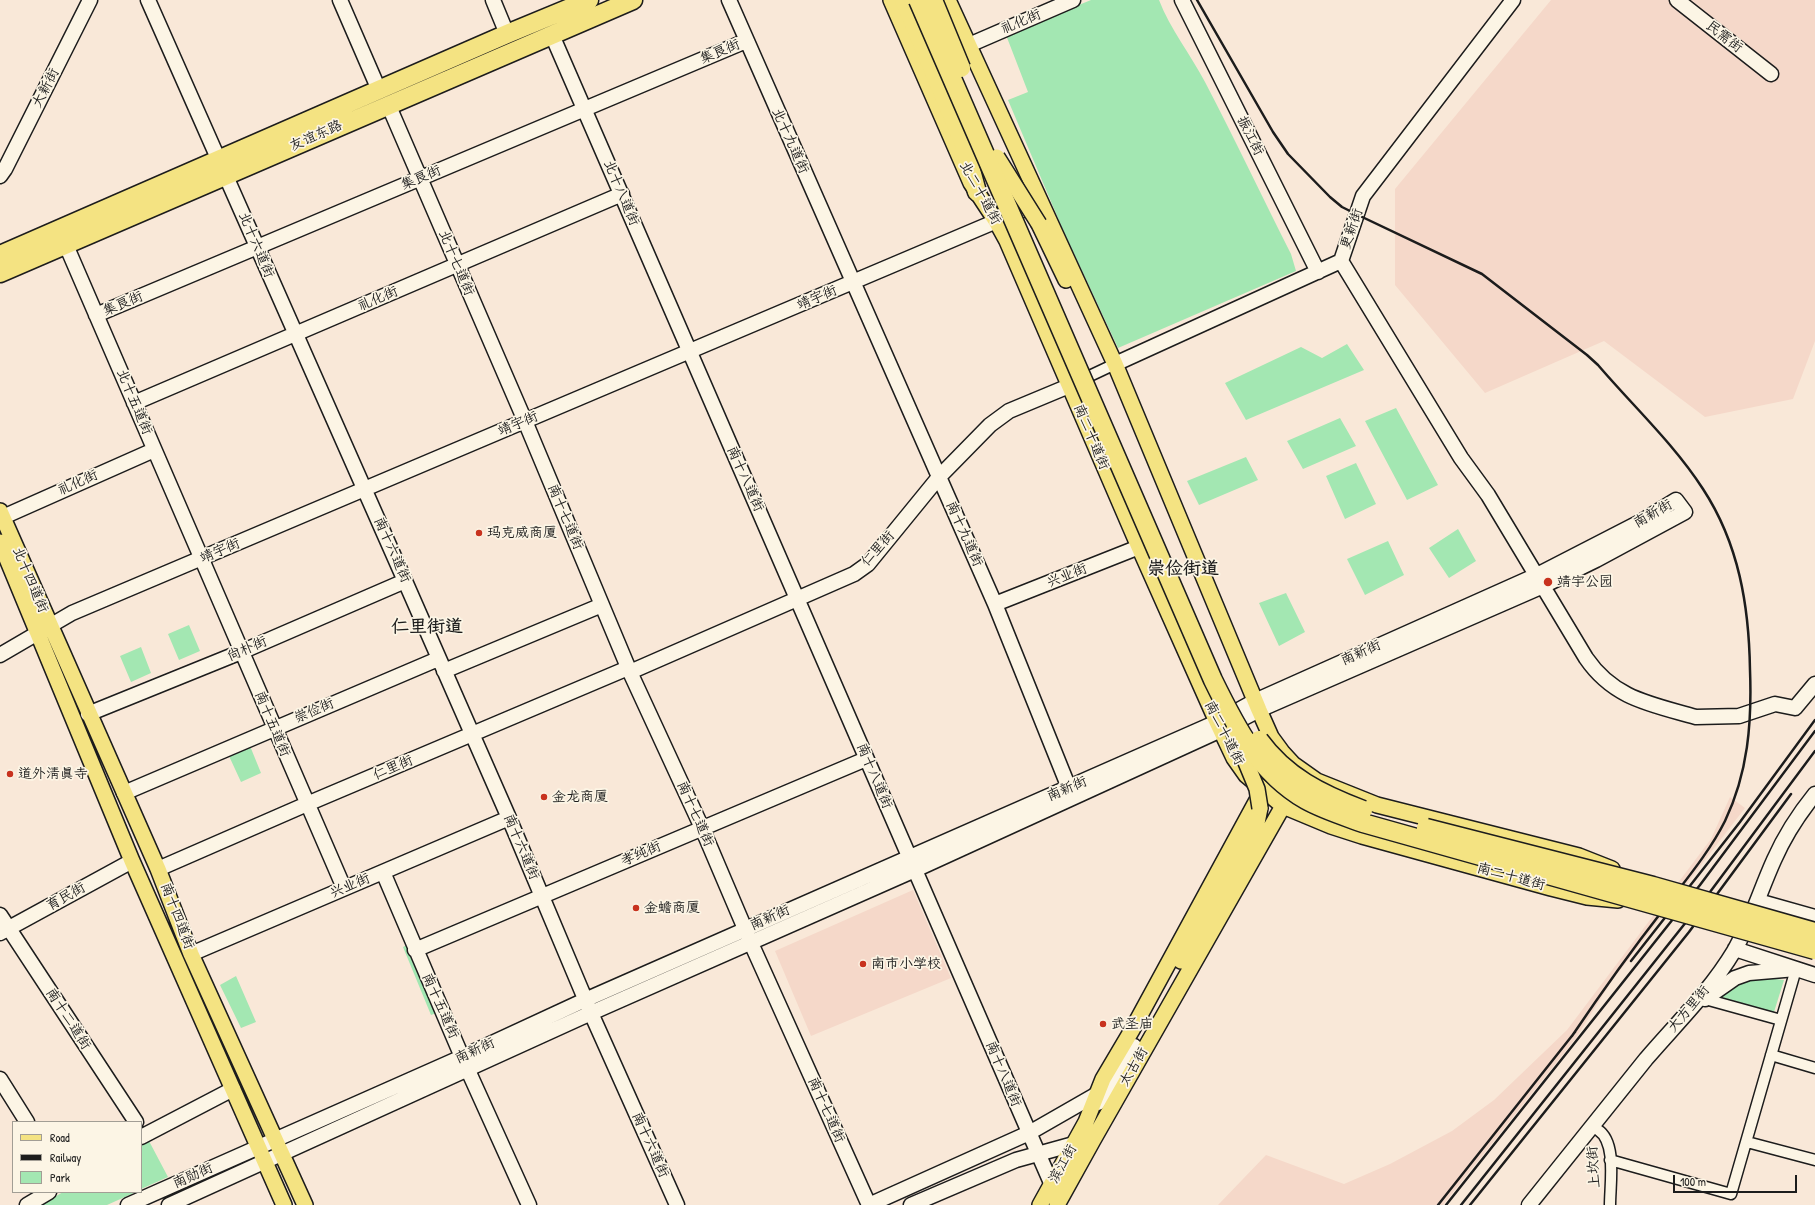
<!DOCTYPE html>
<html>
<head>
<meta charset="utf-8">
<style>
	body { margin:0 }
	#map { position:relative; width:1815px; height:1205px; overflow:hidden; background:#f9e8d8; font-family:"Patrick Hand",sans-serif }
	canvas { display:block }
	.legend { position:absolute; left:12px; top:1121px; width:130px; height:72px; box-sizing:border-box; background:#fcf5e5; border:1px solid #a29e95; margin:0; padding:5px 7px; list-style:none; font-size:12px; color:#1c1c1c }
	.legend li { display:flex; align-items:center; gap:8px; height:20px }
	.legend b { width:20px; border:1px solid #a29e95 }
	.scale { position:absolute; left:1673px; top:1175px; width:124px; height:18px; box-sizing:border-box; border:2px solid #1c1c1c; border-top:0; padding-left:5px; font-size:12px; line-height:14px; white-space:nowrap; color:#1c1c1c; -webkit-text-stroke:3px #fcf5e5; paint-order:stroke }
</style>
</head>
<body>
<div id="map">
<canvas width="1815" height="1205"></canvas>
<ul class="legend">
<li><b style="height:5px;background:#f4e382"></b>Road</li>
<li><b style="height:5px;background:#1c1c1c"></b>Railway</li>
<li><b style="height:11px;background:#a3e7b2"></b>Park</li>
</ul>
<div class="scale">100 m</div>
</div>
<script>
const context = document.querySelector('canvas').getContext('2d');
context.lineJoin = 'round';
function fillPath(path, color) { context.fillStyle = color; context.fill(path, 'evenodd'); }
function strokePath(path, color, width, dash) { context.strokeStyle = color; context.lineWidth = width; context.lineCap = dash ? 'butt' : 'round'; context.setLineDash(dash || []); context.stroke(path); }
function drawText(font, color, halo, rows, align = 'center') {
  context.font = font + ' "Patrick Hand","LXGW WenKai TC",sans-serif'; context.lineWidth = 3.5; context.setLineDash([]); context.textBaseline = 'middle'; context.strokeStyle = halo; context.fillStyle = color; for (const [text, x, y, turn = 0] of rows) {
    context.save(); context.translate(x, y); context.rotate((+turn || 0) * Math.PI / 180); context.textAlign = isNaN(turn) ? turn : align; if (halo) context.strokeText(text, 0, 0); context.fillText(text, 0, 0); context.restore();
  }
}
fillPath(new Path2D(`
	M1551,0H1815V341L1793,399L1705,417L1604,341L1485,393L1395,285V189Z
	M1730,797L1745,808L1611,982L1576,1038L1443,1205H1218L1266,1155L1344,1184L1390,1164L1452,1131L1494,1100L1567,1030L1711,839Z
	M913,890L951,978L811,1036L775,951Z`), '#f5d8c9');
fillPath(new Path2D(`
	M1091,0H1159C1170,29 1191,55 1205,82C1235,139 1262,197 1291,254L1296,271L1118,348L1063,230L1008,100L1028,92L1006,35Z
	M1347,344L1364,370L1246,420L1225,383L1301,347L1322,358Z
	M1396,408L1438,485L1407,500L1365,421Z
	M1340,418L1356,446L1303,469L1287,441Z
	M1246,457L1258,480L1199,505L1187,481Z
	M1356,463L1376,504L1345,519L1326,476Z
	M1458,529L1476,561L1449,578L1429,548Z
	M1388,541L1404,575L1365,595L1347,559Z
	M1286,593L1305,632L1279,646L1259,603Z
	M189,625L200,651L179,660L168,634Z
	M141,647L151,673L131,682L120,656Z
	M250,746L261,773L241,782L229,756Z
	M409,944L436,1013L431,1015L403,947Z
	M236,976L256,1022L241,1028L220,985Z
	M1767,978L1784,980L1774,1012L1721,997C1731,983 1750,980 1767,978Z
	M149,1141L168,1177L141,1189V1146Z
	M63,1192H136L107,1205H41Z`), '#a3e7b2');
const street = new Path2D(`
	M1079,381L1115,364
	M1705,999L1781,1020
	M1771,1055L1815,1068
	M1598,1130C1617,1142 1610,1184 1610,1205
	M1747,1142L1815,1160
	M1610,1160L1731,1194L1796,969`);
const secondary = new Path2D(`
	M148,0L405,581L509,818L591,1013L677,1205
	M340,0L379,90
	M493,0L507,34
	M729,0L995,604L1069,788
	M1182,0L1318,272
	M1677,0L1771,74
	M552,35L1055,1192
	M969,45L1073,0
	M388,104L525,421L630,672L702,828L751,943L869,1205
	M0,176L5,169L90,0
	M66,245L344,888
	M1341,261L1461,458L1488,495L1586,658C1614,699 1651,704 1696,717L1739,716L1775,704L1795,708L1815,684
	M96,315L746,41
	M1115,364L1341,261L1363,196L1513,0
	M134,403L622,194
	M3,517L154,450
	M995,604L1139,547
	M0,655L72,613L1039,203
	M444,671L602,605
	M630,672L854,574L868,564L939,477L990,425L1009,411L1069,386
	M88,714L241,652L405,581
	M124,793L438,659
	M158,869L307,804L628,668
	M383,872L462,1057L529,1205
	M1765,903L1815,917
	M0,915L136,1122
	M0,933L132,861
	M1735,949L1815,975
	M415,950L866,759
	M191,954L509,818
	M1705,999L1735,978L1749,973L1796,969
	M0,1079L27,1122
	M1098,1103L1134,1046
	M141,1137L233,1089
	M27,1205L49,1192
	M128,1205L462,1057L585,1000L1217,722L1255,701L1537,575L1642,521L1676,500L1685,512L1596,560L1543,586L1259,710L1221,730L915,870L591,1013L169,1205
	M869,1205L1029,1133L1097,1094
	M911,1205L1016,1160L1081,1142
	M1529,1205C1568,1156 1607,1107 1646,1059C1676,1024 1710,991 1734,951C1751,922 1760,891 1774,860C1785,835 1798,815 1815,794`);
const primary = new Path2D(`
	M891,0L971,183L996,221L1007,241L1139,547L1217,722L1234,758L1246,775L1283,806L1331,826L1362,836L1551,888L1587,897L1618,900
	M948,0L1115,364L1259,710L1271,737L1282,752L1293,764L1317,781L1377,805L1579,856L1612,869
	M1039,224L1066,280
	M0,511L158,869L191,954L305,1205
	M0,542L132,861L284,1205
	M1181,961L1256,828L1260,808
	M1040,1205L1086,1122L1103,1079L1132,1030L1262,791
	M1057,1205L1093,1140L1283,806L1290,801`);
const highway = new Path2D(`
	M904,0L964,144L977,192
	M0,255L507,34L589,0
	M0,273L633,0`);
strokePath(street, '#1c1c1c', 13);
strokePath(secondary, '#1c1c1c', 17);
strokePath(primary, '#1c1c1c', 18);
strokePath(highway, '#1c1c1c', 21);
strokePath(street, '#fcf5e5', 10);
strokePath(secondary, '#fcf5e5', 14);
strokePath(primary, '#f4e382', 15);
strokePath(highway, '#f4e382', 18);
strokePath(new Path2D(`
	M1197,0L1273,132L1288,154L1330,197L1342,207L1358,215L1482,274L1587,355L1598,365C1633,406 1674,444 1703,489C1739,544 1749,606 1750,670C1752,723 1748,773 1725,821C1709,853 1684,882 1663,910C1631,951 1601,993 1572,1036
	M1631,961L1740,822L1815,720
	M1438,1205L1575,1032
	M1446,1205L1700,885L1815,731
	M1461,1205L1710,892L1815,751
	M1470,1205L1689,932L1791,794`), '#1c1c1c', 2.5);
const primaryBridge = new Path2D(`
	M997,157L1039,224
	M1233,731L1257,789L1260,808`);
const highwayBridge = new Path2D(`
	M918,0L1213,680C1236,727 1259,773 1306,800C1324,810 1344,816 1363,823L1815,950
	M933,0L961,68
	M1259,740C1286,777 1321,794 1363,810
	M1426,828L1653,886L1815,932`);
strokePath(primaryBridge, '#1c1c1c', 18, []);
strokePath(highwayBridge, '#1c1c1c', 21, []);
strokePath(primaryBridge, '#f4e382', 15);
strokePath(highwayBridge, '#f4e382', 18);
for (const [x, y, r, color] of [
	[479,533,4,"#c8321e"],
	[1548,582,5,"#c8321e"],
	[10,774,4,"#c8321e"],
	[544,797,4,"#c8321e"],
	[636,908,4,"#c8321e"],
	[863,964,4,"#c8321e"],
	[1103,1024,4,"#c8321e"]
]) { const dot = new Path2D(); dot.arc(x, y, r, 0, 2 * Math.PI); context.fillStyle = color; context.fill(dot); strokePath(dot, '#fcf5e5', 1.5); }
drawText('14px', '#1c1c1c', '#fcf5e5', [
	["礼化街",1021,22,-23],
	["民需街",1724,37,38],
	["集良街",720,52,-23],
	["大新街",46,88,-63],
	["友谊东路",316,136,-24],
	["振江街",1250,136,63],
	["北十九道街",790,141,66],
	["集良街",421,178,-23],
	["北十八道街",621,193,67],
	["北二十道街",980,193,61],
	["更新街",1352,229,-71],
	["北十六道街",256,245,67],
	["北十七道街",456,263,67],
	["靖宇街",817,298,-23],
	["礼化街",378,299,-23],
	["集良街",123,304,-23],
	["北十五道街",134,402,67],
	["靖宇街",518,424,-23],
	["南二十道街",1091,437,67],
	["南十八道街",745,479,66],
	["礼化街",78,483,-24],
	["南新街",1653,514,-30],
	["南十七道街",565,517,67],
	["南十九道街",964,534,66],
	["仁里街",878,549,-48],
	["南十六道街",392,550,66],
	["靖宇街",220,551,-23],
	["兴业街",1067,576,-22],
	["北十四道街",30,580,67],
	["尚朴街",247,649,-23],
	["南新街",1361,653,-24],
	["崇俭街",314,711,-23],
	["南十五道街",272,724,67],
	["南二十道街",1224,733,63],
	["仁里街",393,768,-23],
	["南十八道街",874,776,67],
	["南新街",1067,789,-23],
	["南十七道街",695,814,66],
	["南十六道街",521,847,67],
	["孝纯街",641,854,-23],
	["南二十道街",1511,877,15],
	["兴业街",350,886,-23],
	["育民街",66,897,-29],
	["南十四道街",177,916,69],
	["南新街",770,918,-24],
	["南十五道街",440,1006,66],
	["大方里街",1689,1009,-50],
	["南十二道街",68,1019,57],
	["南新街",475,1051,-25],
	["太古街",1134,1067,-60],
	["南十八道街",1003,1074,67],
	["南十七道街",826,1110,66],
	["南十六道街",650,1145,66],
	["滨江街",1063,1164,-61],
	["上坎街",1594,1167,-94],
	["南勋街",193,1176,-24]
]);
drawText('14px', '#1c1c1c', '#fcf5e5', [
	["玛克威商厦",487,533],
	["靖宇公园",1557,582],
	["道外清真寺",18,774],
	["金龙商厦",552,797],
	["金蟾商厦",644,908],
	["南市小学校",871,964],
	["武圣庙",1111,1024]
], 'left');
drawText('bold 18px', '#1c1c1c', '#fcf5e5', [
	["崇俭街道",1183,569],
	["仁里街道",427,627]
]);
</script>
</body>
</html>
